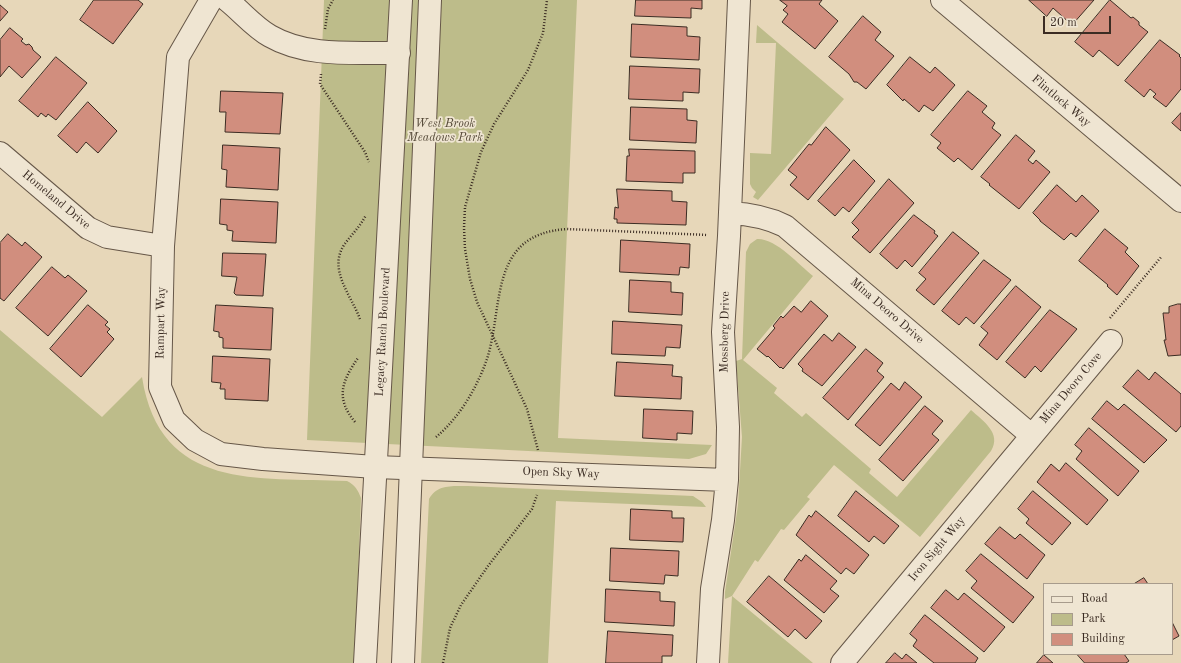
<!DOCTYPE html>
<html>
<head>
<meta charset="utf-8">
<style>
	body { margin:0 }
	#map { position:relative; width:1181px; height:663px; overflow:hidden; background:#e7d7b9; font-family:"Old Standard TT",serif }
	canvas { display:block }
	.legend { position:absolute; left:1043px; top:583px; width:130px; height:72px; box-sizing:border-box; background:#efe5d2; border:1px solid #a79b8c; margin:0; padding:5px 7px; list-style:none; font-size:12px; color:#3b2c23 }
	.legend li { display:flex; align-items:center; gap:8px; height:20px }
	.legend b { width:20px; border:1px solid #a79b8c }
	.scale { position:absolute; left:1043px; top:16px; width:68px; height:18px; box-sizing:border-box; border:2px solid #3b2c23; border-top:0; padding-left:5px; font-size:12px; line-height:14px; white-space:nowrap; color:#3b2c23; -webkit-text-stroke:3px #efe5d2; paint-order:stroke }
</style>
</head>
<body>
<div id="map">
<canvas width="1181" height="663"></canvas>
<ul class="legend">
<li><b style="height:5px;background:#efe5d2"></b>Road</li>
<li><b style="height:11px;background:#bdbc8a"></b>Park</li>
<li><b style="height:11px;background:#d18e7e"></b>Building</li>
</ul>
<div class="scale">20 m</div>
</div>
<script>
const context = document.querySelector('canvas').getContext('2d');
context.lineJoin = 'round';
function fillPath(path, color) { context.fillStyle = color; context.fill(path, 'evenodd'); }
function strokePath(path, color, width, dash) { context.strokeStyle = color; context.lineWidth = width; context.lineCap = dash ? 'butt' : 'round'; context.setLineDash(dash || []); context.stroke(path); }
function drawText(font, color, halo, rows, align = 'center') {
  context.font = font + ' "Old Standard TT",serif'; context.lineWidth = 3.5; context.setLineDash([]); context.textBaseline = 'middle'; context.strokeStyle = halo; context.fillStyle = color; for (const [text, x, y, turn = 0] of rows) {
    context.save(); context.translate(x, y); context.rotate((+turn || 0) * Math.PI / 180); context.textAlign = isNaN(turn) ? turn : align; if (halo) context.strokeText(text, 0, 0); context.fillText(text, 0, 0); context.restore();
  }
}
fillPath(new Path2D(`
	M324,0H577L558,438L712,445L706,454L689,459L307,440Z
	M757,25L844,99L758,200L753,197L756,192L752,188L750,184V153L771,154L776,43H756Z
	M757,239C776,238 799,265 813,276L743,360L777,388L774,393L802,417L806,413L871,469L869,473L897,497L971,410C983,421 1002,433 991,451L920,537L834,465L807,497L810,499L784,530L781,529L758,562L755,560L732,596L813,663H728L732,596L725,599V592L738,505L742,437L736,361L742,359L746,252L750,244Z
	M0,330L102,417L142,377C160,492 258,477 347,481C355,485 358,490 361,498L355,663H0Z
	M468,486L693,496L702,502L706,507L556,501L548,663H421L429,499C437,484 453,486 468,486Z`), '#bdbc8a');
const building = new Path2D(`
	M94,0H138L143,4L113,44L80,20Z
	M636,0H702V9L691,8V18L635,16Z
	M780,0H822L819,4L838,21L815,49L782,22L788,14L783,10L787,6Z
	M1029,0H1094L1072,25L1053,8L1047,16Z
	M1110,0L1131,18L1133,17L1139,22V25L1148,32L1118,66L1099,50L1093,57L1075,42Z
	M0,5L8,12L0,21Z
	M863,16L881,32L875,40L894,56L866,89L857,82H854L849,74L829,57Z
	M632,24L687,27V36L700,37L699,60L631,57Z
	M10,28L23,39L21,41L26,45L29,44L32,47L33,50L41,57L22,78L9,66L0,77V40Z
	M1160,40L1180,55L1179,56L1181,58V89L1166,107L1153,97L1156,94L1150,89L1144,97L1125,81Z
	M56,57L87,83L56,120L48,114L46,117L41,113L38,117L19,101Z
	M910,57L930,73L935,67L955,85L933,111L924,105L919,112L904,99L903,101L887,85Z
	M630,66L700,69L699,93L683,92V101L629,99Z
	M221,91L283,93L280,134L225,132L226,112H220Z
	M968,91L987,106L982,112L995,123L992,128L1001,135L972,170L958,158L954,162L937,148L941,143L931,135Z
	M88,102L117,131L98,153L86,142L77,153L58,136Z
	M631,107L687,109V120L697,121L696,143L630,140Z
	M1181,113V131L1172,123Z
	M826,127L850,150L808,200L790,185L797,177L788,170L809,144L811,145Z
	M1016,135L1035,151L1028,160L1033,164L1036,160L1050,172L1019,209L989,185L990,184L981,177Z
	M223,145L280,148L278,190L226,187L227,170L222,169Z
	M629,149L695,151V173H683V183L626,181L627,156H629Z
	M854,160L875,181L849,212L843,207L835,216L818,201Z
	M889,179L914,203L870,253L852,237L859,230L852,223Z
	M1057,185L1076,202L1082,195L1099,211L1076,237L1071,233L1064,240L1040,221V220L1033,213Z
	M617,189L672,191V201L687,202L686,225L617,223V219H614L615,207L618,208Z
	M221,199L278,202L276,243L232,241L233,231L227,230V225L220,224Z
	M914,215L935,231L934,233L938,236L912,267L905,260L897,269L880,254Z
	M1105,229L1128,248L1125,252L1139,266L1117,295L1107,286L1108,285L1079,261Z
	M953,232L979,253L934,305L916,290L926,279L919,273Z
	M8,234L22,246L25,242L42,257L4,301L0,298V243Z
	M621,240L690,244L689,268L680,267L679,275L620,272Z
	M223,253L266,254L263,296L236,295L234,293L237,277L222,276Z
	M984,260L1011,280L974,324L966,317L959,325L942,311Z
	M52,267L65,278L68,275L87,291L48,336L16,308Z
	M630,280L671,282V292L683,293L682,315L629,312Z
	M1016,286L1041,307L997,360L979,345L988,333L981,327Z
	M811,301L828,316L783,369L781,367L780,368L768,356L767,357L757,349L775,328L773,326L781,316L783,318L794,306L801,312Z
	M1178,304H1181V355L1168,356L1164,340H1166L1163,313H1169V307Z
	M88,305L108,322L105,325L110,329L107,332L114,339L81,377L50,349Z
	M216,305L273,308L271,350L223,348V338L219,337V332L214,331Z
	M1050,310L1077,329L1041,372L1035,366L1025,378L1006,362Z
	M613,321L682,325L680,348L666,347L665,356L612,354Z
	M839,333L856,347L822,386L802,371L803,369L798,364L824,334L832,341Z
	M866,349L883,363L877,371L884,377L848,420L823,398Z
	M213,356L270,359L268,401L225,399V389H220L221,383L212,382Z
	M617,362L673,365L672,376L682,377L681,399L615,396Z
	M1138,370L1149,380L1155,372L1181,394V426L1176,432L1123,387Z
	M905,382L922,397L880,446L855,425L891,383L899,390Z
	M1107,401L1118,410L1124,404L1167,440L1144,463L1092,419Z
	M925,406L943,421L932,434L939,440L903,481L879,460Z
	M644,409L693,411L692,434L677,433V440L643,438Z
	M1089,428L1139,471L1118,496L1076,459L1082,451L1075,445Z
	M1066,463L1108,500L1087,525L1037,482L1051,464L1059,471Z
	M856,491L899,526L884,544L874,536L869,542L838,516Z
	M1033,491L1071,523L1052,545L1026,523L1029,519L1018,509Z
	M631,509L672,511V518H684L683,542L630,540Z
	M816,511L869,555L854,574L846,568L841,574L796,535L809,515L811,517Z
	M1000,527L1015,539L1020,534L1045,555L1027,579L985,544Z
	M611,548L679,551L678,576L665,575L664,584L610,581Z
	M981,554L1034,597L1013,623L971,588L977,581L966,571Z
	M806,555L837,581L830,589L839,596L824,613L784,580L799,559L801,561Z
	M769,576L822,621L806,639L795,629L788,637L747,602Z
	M1144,578L1148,584H1134Z
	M606,589L660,592V601L675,602L674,626L605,622Z
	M946,590L958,600L964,593L1005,627L984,652L931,608Z
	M925,615L978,658L975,663H934L913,646L917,640L910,634Z
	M1172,622L1179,636L1172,640Z
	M608,631L673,635L672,656H662V663H606Z
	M895,653L902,659L906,654L917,663H886Z
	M1077,654H1124L1129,661L1126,663H1085Z
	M1044,655L1053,663H1037Z`);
fillPath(building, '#d18e7e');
strokePath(building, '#3b2c23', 1);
const minor = new Path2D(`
	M211,0L178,57L163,246L160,387L174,420L195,440L221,454L263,459L375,467L727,480
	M227,0C241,11 254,27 270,36C308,58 356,52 399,53
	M942,0L1181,201
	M0,153L88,228L107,237L163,246
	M730,213C750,214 767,217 785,226L1031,435
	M708,663L712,589L723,520L727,480L728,427L723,332L729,236L739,0
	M842,663L1111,341`);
const tertiary = new Path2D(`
	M365,663L401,0
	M403,663L430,0`);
strokePath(minor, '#665748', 24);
strokePath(tertiary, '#665748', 24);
strokePath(new Path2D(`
	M325,29L328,9L333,0
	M321,74L320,84L365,152L369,162
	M1110,318L1162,256
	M360,319C351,295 328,270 344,245C351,235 360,227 366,215
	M355,422C335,398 342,381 358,358
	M436,437C459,418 477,388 487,359C504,306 488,234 567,229L708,235
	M538,450L527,409L477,302L470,279L465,249L464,228L465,207L481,152L494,124L528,70L543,33L547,0
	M443,663L450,628L461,605L488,566L532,509L537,495`), '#3b2c23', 2.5, [1, 2]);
strokePath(minor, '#efe5d2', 22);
strokePath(tertiary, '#efe5d2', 22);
drawText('12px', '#3b2c23', '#efe5d2', [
	["Flintlock Way",1061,101,40],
	["Homeland Drive",56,200,40],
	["Mina Deoro Drive",887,311,41],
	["Rampart Way",161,323,-89],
	["Legacy Ranch Boulevard",383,332,-87],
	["Mossberg Drive",725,332,-89],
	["Mina Deoro Cove",1071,388,-50],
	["Open Sky Way",561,473,2],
	["Iron Sight Way",937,549,-50]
]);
drawText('italic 12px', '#554938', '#efe5d2', [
	["West Brook",445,124],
	["Meadows Park",445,138]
]);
</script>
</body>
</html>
